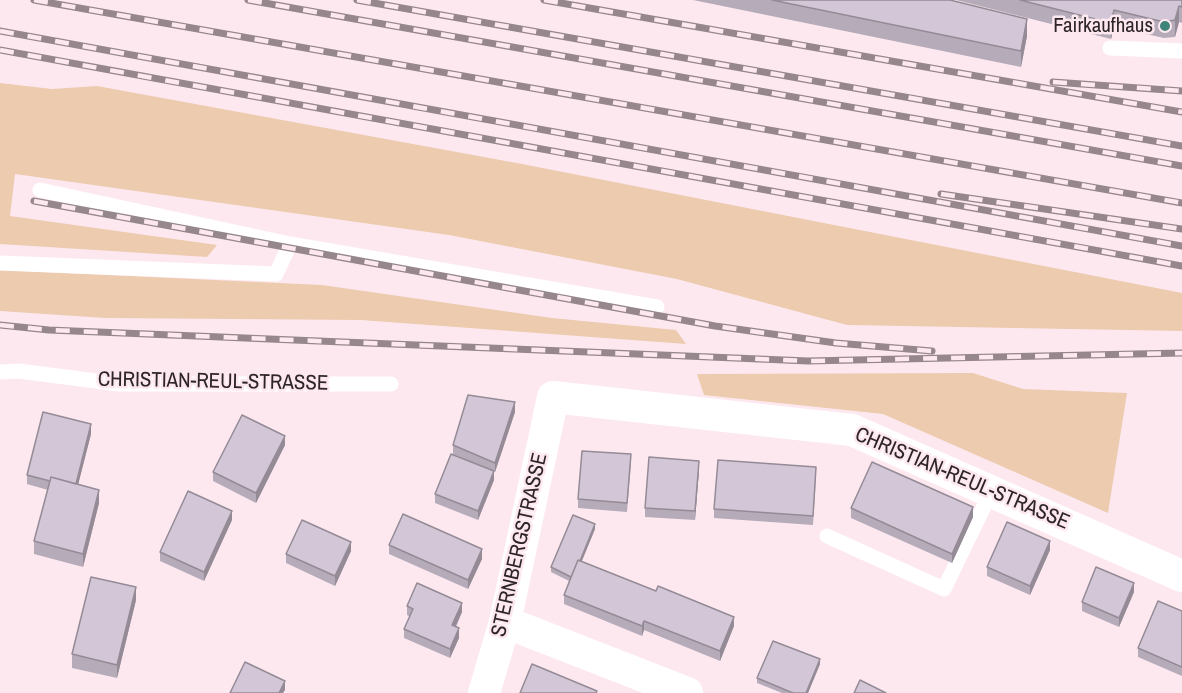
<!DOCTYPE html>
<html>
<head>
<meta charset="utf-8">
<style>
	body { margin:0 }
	canvas { display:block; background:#fee8f0 }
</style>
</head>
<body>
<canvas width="1182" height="693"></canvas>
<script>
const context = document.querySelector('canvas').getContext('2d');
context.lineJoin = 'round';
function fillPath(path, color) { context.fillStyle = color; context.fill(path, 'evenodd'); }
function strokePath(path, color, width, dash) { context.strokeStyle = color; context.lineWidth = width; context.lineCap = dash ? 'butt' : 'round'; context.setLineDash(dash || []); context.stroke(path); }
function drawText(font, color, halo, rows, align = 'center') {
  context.font = font + ' "Archivo Narrow",sans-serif'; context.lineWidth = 5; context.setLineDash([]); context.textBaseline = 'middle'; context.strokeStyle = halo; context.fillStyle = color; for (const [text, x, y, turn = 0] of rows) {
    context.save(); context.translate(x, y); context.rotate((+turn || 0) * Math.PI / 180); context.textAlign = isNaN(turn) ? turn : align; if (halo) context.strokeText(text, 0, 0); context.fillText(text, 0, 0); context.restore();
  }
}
fillPath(new Path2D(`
	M0,83L52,89L97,86L522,164L1182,293V331L847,325L677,279L449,235L15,174L10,216L217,245L207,257L0,244Z
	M0,270L322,285L552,318L676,330L686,344L361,320L105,318L0,311Z
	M973,373L1023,389L1127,393L1108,513L883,414L704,395L697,374Z`), '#eccbaf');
strokePath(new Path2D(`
	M1110,48L1182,51
	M40,190L290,244
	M0,263L276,274L290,244L657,307
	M0,372L19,371L119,384H391
	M827,536L944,589L991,492`), '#fff', 15);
strokePath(new Path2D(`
	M505,622L687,693
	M484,693L505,622L553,397L852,430L1182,576`), '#fff', 32);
const rail = new Path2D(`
	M34,0L1182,203
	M248,0L1182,166
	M357,0L1182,146
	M544,0L1182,112
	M0,31L1182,246
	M0,50L1182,266
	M1053,82L1182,91
	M941,194L1182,229
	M34,201L715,326L836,343L932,351
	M0,325L49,330L808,361L1182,353`);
strokePath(rail, '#96878c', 7);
strokePath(rail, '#fee8f0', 4.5, [14]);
fillPath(new Path2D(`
	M693,0H950L1027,36L1021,67Z
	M956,0H1182V23L1179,22L1175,37L1164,38L1114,27L1111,39Z
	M515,412L495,472L453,454V445Z
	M91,434L78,484L99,503L83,567L34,554V541L48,490L27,484V475Z
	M285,445L256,503L213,481V472Z
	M631,463L627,512L578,508V499Z
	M699,470L695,520L645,517V508Z
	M816,477L813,525L714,518V509Z
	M494,480L478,520L435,503V494Z
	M851,508L973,517L952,563L851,518Z
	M232,520L204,581L160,561V552Z
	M595,529L581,561L734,626L720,661L644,630L642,636L564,604V595L569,581L551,572V567Z
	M389,545L482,559L468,589L389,554Z
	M1050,550L1030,595L987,576V567Z
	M351,551L335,586L286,563V554Z
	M1134,592L1119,627L1082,611V602Z
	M136,600L117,678L72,668V654Z
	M407,606L462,612L456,627L459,638L450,658L404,638V629L410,617L407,615Z
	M1182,611V676L1138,657V648Z
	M820,664L808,693H782L757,683V678Z`), '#b5abb9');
fillPath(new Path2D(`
	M1179,6V22L1175,37V20Z
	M1114,10V27L1111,39V23Z
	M1027,19V36L1021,67V51Z
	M515,402V412L495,472V463Z
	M91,424V434L75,497V487Z
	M285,436V445L256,503V493Z
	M699,461V470L695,520V511Z
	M494,471V480L478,520V511Z
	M99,490V503L83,567V554Z
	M973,507V517L952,563V554Z
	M232,511V520L204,581V572Z
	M595,524V529L573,583V578Z
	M1050,541V550L1030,595V586Z
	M351,542V551L335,586V576Z
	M482,549V559L468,589V580Z
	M1134,583V592L1119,627V618Z
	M136,587V600L117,678V665Z
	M462,603V612L452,634V625Z
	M734,617V626L720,661V651Z
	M644,621V630L642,636V626Z
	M459,628V638L450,658V649Z
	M820,659V664L808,693H806Z
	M285,681V690L283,693H279Z`), '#948b96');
const building = new Path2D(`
	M772,0H950L1027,19L1021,51Z
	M1020,0H1182V7L1179,6L1175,20L1164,22L1114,10L1111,23Z
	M468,395L515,402L495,463L453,445Z
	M43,412L91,424L76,484L51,477L50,481L27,475Z
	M242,415L285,436L256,493L213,472Z
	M582,451L631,454L627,503L578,499Z
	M451,454L494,471L478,511L435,494Z
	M649,457L699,461L695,511L645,508Z
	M718,460L816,467L813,516L714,509Z
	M872,462L973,507L952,554L851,508Z
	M51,477L99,490L83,554L34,541Z
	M188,491L232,511L204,572L160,552Z
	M403,514L482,549L468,580L389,545Z
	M573,515L595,524L580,561L578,560L571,577L551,567Z
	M302,520L351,542L335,576L286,554Z
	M1007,522L1050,541L1030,586L987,567Z
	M578,560L656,591L658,586L734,617L720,651L644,621L642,626L564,595Z
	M1096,567L1134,583L1119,618L1082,602Z
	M91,577L136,587L117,665L72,654Z
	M417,583L462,603L452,625L459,628L450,649L404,629L413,609L407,606Z
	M1158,601L1182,611V667L1138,648Z
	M773,641L820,659L806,693H793L757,678Z
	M245,662L285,681L279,693H230Z
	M532,664L597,691L596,693H520Z
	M860,680L886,693H854Z`);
fillPath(building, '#d3c7d7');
strokePath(building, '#948b96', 1.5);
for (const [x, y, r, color] of [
	[1165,26,6,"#408479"]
]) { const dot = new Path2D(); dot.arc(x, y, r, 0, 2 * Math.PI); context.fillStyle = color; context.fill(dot); strokePath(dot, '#fee8f0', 2); }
drawText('21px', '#2d2528', '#fee8f0', [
	["Fairkaufhaus",1153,26]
], 'right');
drawText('21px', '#2d2528', '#fee8f0', [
	["CHRISTIAN-REUL-STRASSE",213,382,1],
	["CHRISTIAN-REUL-STRASSE",962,479,23],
	["STERNBERGSTRASSE",520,545,-77]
]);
</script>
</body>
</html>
